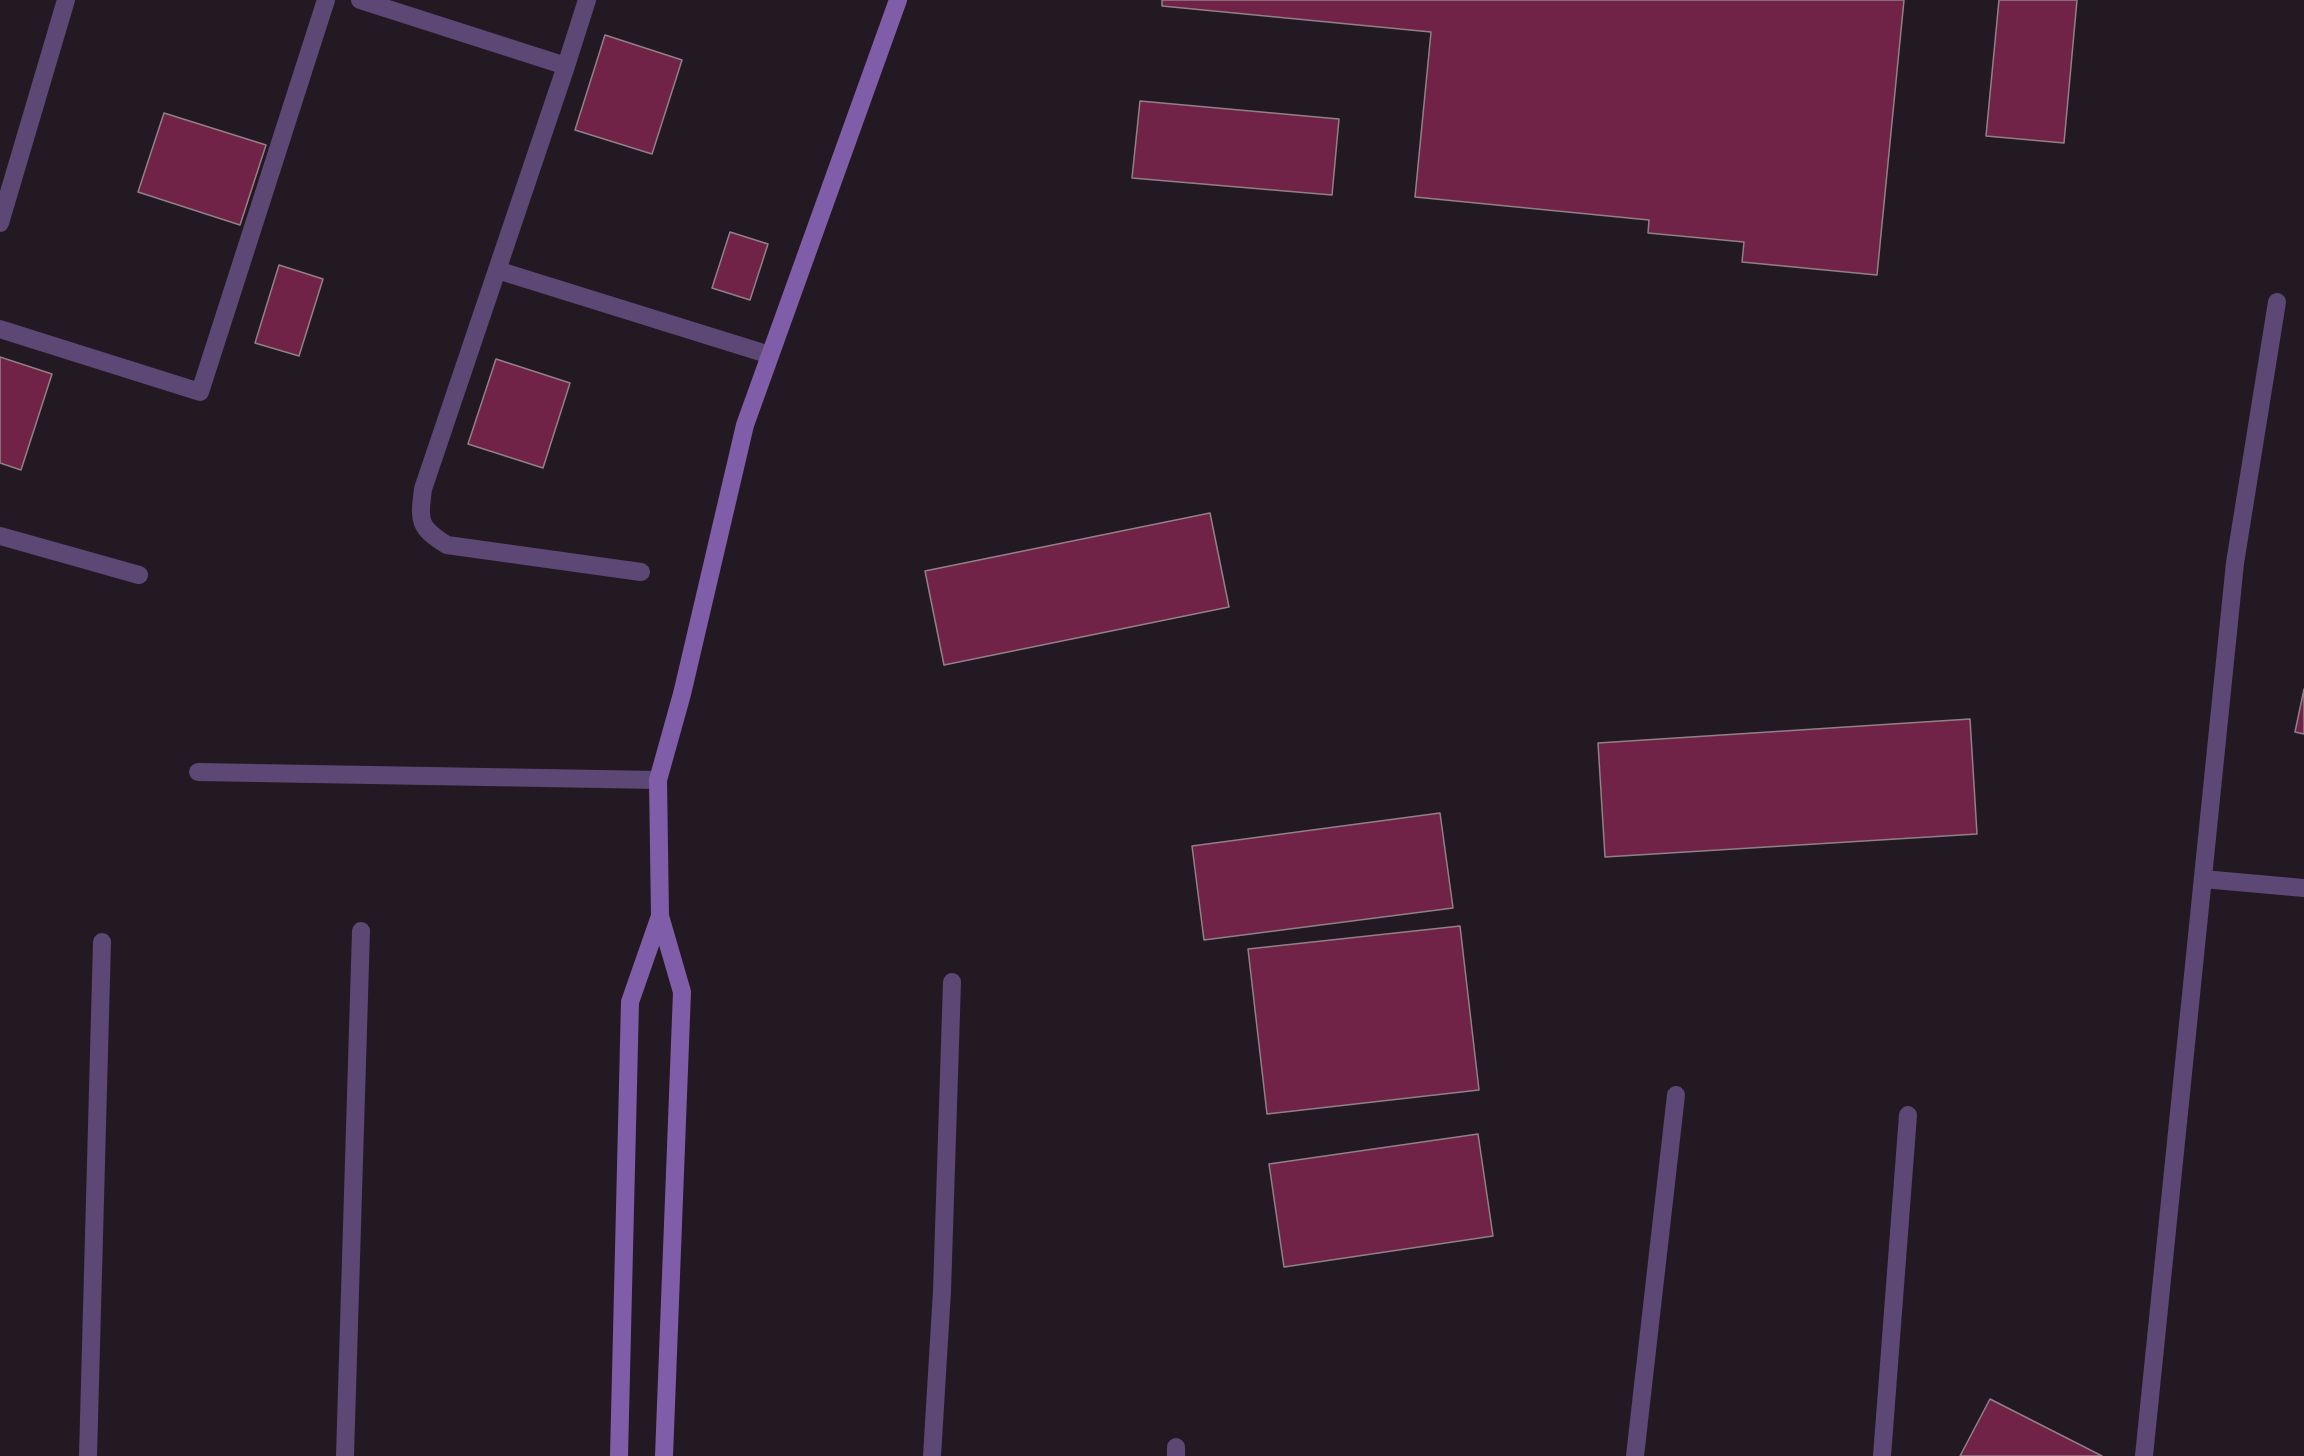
<!DOCTYPE html>
<html>
<head>
<meta charset="utf-8">
<style>
	body { margin:0 }
	canvas { display:block; background:#231922 }
</style>
</head>
<body>
<canvas width="2304" height="1456"></canvas>
<script>
const context = document.querySelector('canvas').getContext('2d');
context.lineJoin = 'round';
function fillPath(path, color) { context.fillStyle = color; context.fill(path, 'evenodd'); }
function strokePath(path, color, width, dash) { context.strokeStyle = color; context.lineWidth = width; context.lineCap = dash ? 'butt' : 'round'; context.setLineDash(dash || []); context.stroke(path); }
const building = new Path2D(`
	M1162,0H1904L1877,275L1742,262L1744,242L1648,233L1649,220L1415,197L1431,32L1162,6Z
	M1999,0H2077L2064,143L1986,136Z
	M605,35L682,60L652,154L575,130Z
	M1140,101L1339,119L1332,195L1132,178Z
	M164,113L266,145L240,225L138,192Z
	M730,232L768,244L750,300L712,288Z
	M279,265L323,279L299,356L255,343Z
	M0,357L52,374L21,470L0,463Z
	M496,359L570,383L543,468L468,444Z
	M1210,513L1229,607L944,665L925,571Z
	M2304,689V734L2295,732Z
	M1970,719L1977,834L1605,857L1598,743Z
	M1440,813L1453,908L1204,940L1192,846Z
	M1460,926L1479,1090L1267,1114L1248,949Z
	M1478,1134L1493,1236L1284,1267L1269,1164Z
	M1990,1399L2102,1456H1960Z`);
fillPath(building, '#702346');
strokePath(building, '#918187', 1.5);
strokePath(new Path2D(`
	M2203,879L2304,888
	M942,1291L952,982`), '#5c4775', 18);
strokePath(new Path2D(`
	M360,0L566,66L423,489C419,521 418,527 447,545L641,572
	M566,66L587,0
	M0,223L66,0
	M497,270L770,355
	M0,329L200,392L326,0
	M0,536L139,575
	M198,772L658,780
	M88,1456L102,942
	M345,1456L361,931
	M932,1456L942,1291
	M1176,1456V1447
	M1635,1456L1676,1095
	M1882,1456L1908,1115
	M2144,1456L2235,563L2277,302`), '#5c4775', 18);
strokePath(new Path2D(`
	M619,1456L630,1002L660,916
	M664,1456L682,992L660,916L658,780L682,694L745,425L898,0`), '#805da8', 18);
</script>
</body>
</html>
